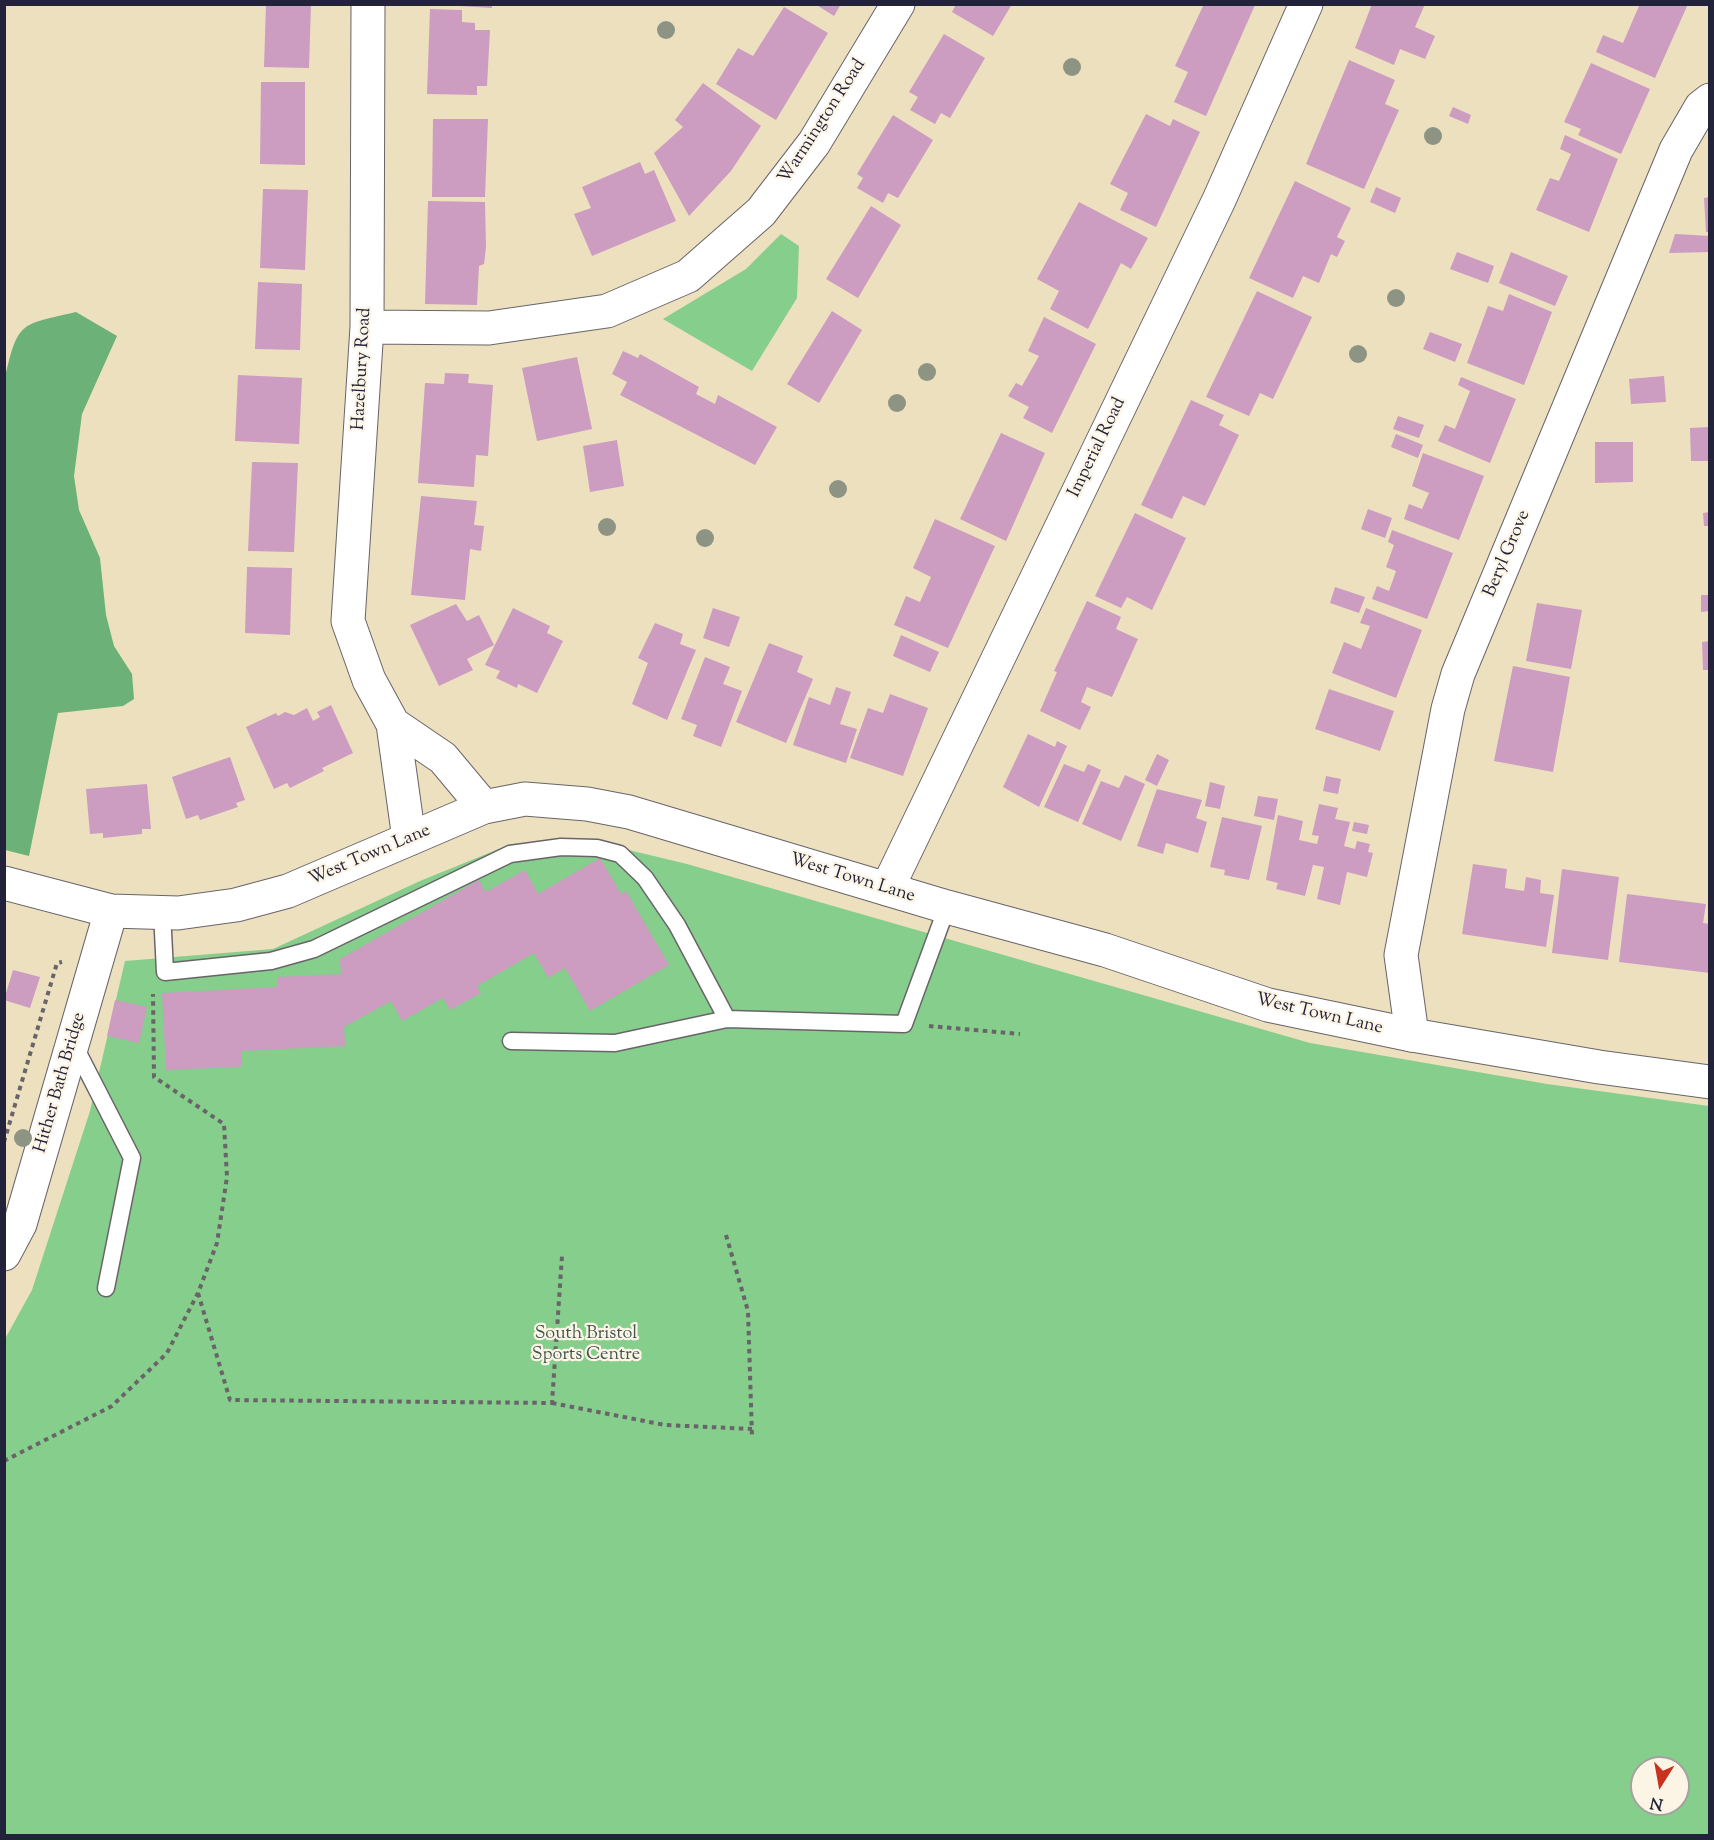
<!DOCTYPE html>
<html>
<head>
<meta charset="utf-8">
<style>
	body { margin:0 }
	#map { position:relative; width:1714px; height:1840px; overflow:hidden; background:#ede0bf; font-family:"Sorts Mill Goudy",serif }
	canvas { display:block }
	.frame { position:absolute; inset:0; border:6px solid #22223b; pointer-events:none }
	.north { position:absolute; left:1630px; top:1756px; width:60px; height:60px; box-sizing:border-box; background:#fcf5e5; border:2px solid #a5a1a1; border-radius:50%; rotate:191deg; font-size:16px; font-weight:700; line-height:24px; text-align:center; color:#22223b }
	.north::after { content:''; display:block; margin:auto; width:21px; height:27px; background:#c8321e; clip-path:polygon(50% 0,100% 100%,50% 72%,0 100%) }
</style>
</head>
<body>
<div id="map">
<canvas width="1714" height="1840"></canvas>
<div class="frame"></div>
<div class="north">N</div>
</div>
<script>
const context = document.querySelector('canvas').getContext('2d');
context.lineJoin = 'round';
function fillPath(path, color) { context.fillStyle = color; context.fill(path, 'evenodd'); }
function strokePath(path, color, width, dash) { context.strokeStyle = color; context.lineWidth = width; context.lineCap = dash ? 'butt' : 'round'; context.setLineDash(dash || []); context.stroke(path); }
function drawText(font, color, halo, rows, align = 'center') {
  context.font = font + ' "Sorts Mill Goudy",serif'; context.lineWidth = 4.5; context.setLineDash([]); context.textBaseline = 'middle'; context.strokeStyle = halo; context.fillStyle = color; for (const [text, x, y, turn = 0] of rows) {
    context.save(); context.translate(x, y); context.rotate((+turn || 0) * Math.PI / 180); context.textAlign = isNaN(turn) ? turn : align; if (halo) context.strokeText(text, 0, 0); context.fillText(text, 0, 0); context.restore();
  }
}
fillPath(new Path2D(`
	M781,234L799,246L797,298L752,371L663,319L746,269Z
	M587,840L687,864L1310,1043L1547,1084L1709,1106V1835L5,1836V1339L32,1290L90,1111L125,961L273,949L420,881L511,844ZM1642,1768H1678V1804H1642Z`), '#85ce8b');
fillPath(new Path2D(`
	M76,312L117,336L82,414L74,476L79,510L100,558L106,615L114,646L132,674L134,699L123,706L58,713L29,856L5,850V378C18,321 20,325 76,312Z`), '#6cb177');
fillPath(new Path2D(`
	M266,4H311L309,68L264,67Z
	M427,4H492V8Z
	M815,4H841L834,16Z
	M956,4H1012L993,36L952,12Z
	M1204,4L1255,5L1206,116L1174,102L1188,72L1175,66Z
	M1372,4H1425L1415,27L1435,36L1425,59L1400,49L1394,65L1355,48Z
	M1635,4H1688L1655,78L1596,52L1603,35L1623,43L1639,6Z
	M784,7L828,33L776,120L716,84L738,48L753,56Z
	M430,9L462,10V22L475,23V30H490L487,86H477V95L427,94Z
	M944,34L985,58L950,118L941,113L935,124L910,110L918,97L909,92Z
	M1349,60L1395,80L1385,104L1399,110L1364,189L1306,164Z
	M1591,63L1650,89L1621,154L1578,135L1581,129L1564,122Z
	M261,82H305V165L260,164Z
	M703,83L761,126L731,171L689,216L654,153L683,127L675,120Z
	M1453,107L1471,115L1468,124L1449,116Z
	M1146,114L1170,126L1173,119L1200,132L1156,227L1120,210L1128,193L1110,184Z
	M893,115L933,140L898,198L888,193L883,203L857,188L863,178L857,174Z
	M433,119H488L485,197H432Z
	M1565,135L1618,159L1589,232L1536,210L1550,178L1559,181L1571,154L1560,149Z
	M640,162L645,174L654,170L676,221L592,256L574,214L591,208L582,187Z
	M1295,181L1351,208L1337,237L1345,241L1337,257L1331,254L1319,283L1303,276L1293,298L1249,278Z
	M1376,187L1401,198L1395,213L1370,202Z
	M263,189L308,190L305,270L260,268Z
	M1710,197V232H1706L1704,198Z
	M428,201L485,202L486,247L484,264L479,266L477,305L425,304Z
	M1079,202L1148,238L1131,269L1121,263L1088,329L1050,309L1059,291L1037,279Z
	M871,206L901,225L858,298L826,279Z
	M1675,234L1710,236V252L1669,253Z
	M1457,252L1494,266L1488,283L1450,269Z
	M1511,252L1568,276L1555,306L1499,283Z
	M258,282L302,284L300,350L255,349Z
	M1257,291L1312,317L1273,399L1260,393L1249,416L1206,397Z
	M1509,294L1552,312L1524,385L1467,363L1488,306L1503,311Z
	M832,311L862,330L819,403L787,384Z
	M1044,317L1096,344L1052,433L1023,418L1029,407L1008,396L1016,383L1022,386L1039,356L1028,351Z
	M1430,332L1462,344L1455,362L1423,349Z
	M623,351L638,358L640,354L699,387L696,394L715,404L718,395L777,427L755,465L620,395L627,382L612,374Z
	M577,357L592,429L537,441L522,368Z
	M445,373L469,374L468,383L493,385L488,456L476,455L474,487L418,483L425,383L444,384Z
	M238,375L302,378L299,444L235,441Z
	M1664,376L1666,402L1631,404L1629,379Z
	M1461,377L1516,399L1490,463L1438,441L1445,425L1455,429L1470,391L1458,385Z
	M1191,400L1224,415L1219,425L1239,435L1205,506L1183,496L1172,519L1141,505Z
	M1398,416L1424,425L1419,438L1393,429Z
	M1710,427V461H1691L1690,428Z
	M1001,433L1045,453L1006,541L960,519Z
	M1396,434L1423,445L1418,458L1391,447Z
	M617,440L624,486L590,492L583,446Z
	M1595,442H1633V482L1595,483Z
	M1423,453L1484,476L1459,540L1404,519L1409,504L1422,509L1429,493L1412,486Z
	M252,462L298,463L294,552L248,551Z
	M421,496L477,501L474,525L484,526L481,551L470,549L465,600L411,595Z
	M1368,509L1392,518L1385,538L1361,529Z
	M1710,512V526H1704L1703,513Z
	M1135,513L1186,538L1152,610L1127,597L1121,608L1095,596Z
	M935,519L995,546L948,648L894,625L906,596L920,602L931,577L913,568Z
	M1392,530L1453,553L1427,619L1372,599L1377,586L1389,591L1396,571L1386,567L1394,545L1388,542Z
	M247,567L292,568L290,635L245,633Z
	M1335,587L1365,597L1359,613L1330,603Z
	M1701,595H1710V611L1701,612Z
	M1087,601L1121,617L1116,629L1138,639L1112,697L1087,687L1081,702L1091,707L1080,730L1040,711L1057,672L1054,671Z
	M1537,603L1582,610L1571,669L1526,661Z
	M456,604L467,621L479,615L494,645L467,659L473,670L439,686L410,625Z
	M513,608L550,626L547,633L563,641L537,693L518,684L517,688L496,678L500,671L485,665Z
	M713,608L740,617L729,647L703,638Z
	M1366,608L1422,630L1396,698L1332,673L1344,642L1361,649L1370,626L1360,623Z
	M655,623L683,634L680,644L696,650L667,720L632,704L648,663L638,658Z
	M901,635L939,652L930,672L893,656Z
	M1710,641V670H1703L1702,642Z
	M769,643L803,656L797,672L813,679L786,743L736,722Z
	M705,657L730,667L723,684L742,691L721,747L693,736L697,725L681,719Z
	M1513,666L1570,677L1553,772L1494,761Z
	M836,687L851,692L840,724L857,729L846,763L793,745L809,697L830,705Z
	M1329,689L1394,711L1380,751L1315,729Z
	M890,694L928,708L903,776L850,758L868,708L883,713Z
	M331,705L353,753L322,768L324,771L290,788L287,783L274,789L246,727L276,713L278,716L285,712L294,715L307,708L313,721L320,717L317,712Z
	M1028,734L1055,747L1057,741L1067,746L1039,807L1003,787Z
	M1157,754L1169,760L1157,786L1145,780Z
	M230,757L245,800L236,803L238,807L200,820L198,815L186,819L172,777Z
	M1064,764L1084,772L1088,764L1101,770L1078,822L1044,807Z
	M1125,775L1145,784L1121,841L1082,824L1101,781L1119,788Z
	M1326,776L1341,779L1338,794L1323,791Z
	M1210,782L1225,786L1220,809L1205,806Z
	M147,784L151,829H142V834L103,838V833L90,834L86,789Z
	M1157,789L1202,800L1196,818L1207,822L1198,853L1166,843L1163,854L1137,846Z
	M1258,796L1278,799L1274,820L1254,816Z
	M1319,804L1338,808L1335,819L1350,822L1344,846L1355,849L1357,841L1370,844L1368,852L1373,853L1367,877L1347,872L1340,905L1317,899L1324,867L1313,865L1305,896L1276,889L1278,883L1266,880L1278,815L1303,821L1299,840L1317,844L1319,836L1312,835Z
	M1222,817L1262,826L1249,880L1224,875L1225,870L1210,867Z
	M1354,822L1369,825L1367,834L1352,831Z
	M600,858L621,894L626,891L669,965L590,1011L565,968L548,978L534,953L477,986L481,993L450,1010L443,998L402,1021L391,1001L344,1027L345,1046L242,1051V1067L166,1070L162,993L278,987V977L341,974L340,959L479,880L486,892L525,870L538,894Z
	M1473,864L1507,869L1505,888L1524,891L1526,877L1541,880L1540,893L1554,895L1546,947L1462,934Z
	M1562,869L1619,877L1608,960L1552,953Z
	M1627,894L1706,904L1703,923L1710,924V973L1619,962Z
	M13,970L40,977L30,1008L4,1000Z
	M115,1000L147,1007L139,1043L107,1036Z`), '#cc9cc1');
const lane = new Path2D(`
	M162,912L165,972L271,961L314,949L510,854L561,847L597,848L620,854L645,878L677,925L727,1019
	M511,1041L615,1043L727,1019L904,1024L947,907
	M74,1045L132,1158L106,1288`);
const street = new Path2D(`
	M368,4L367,327L348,621L369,680L393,724L443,758L484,807
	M367,327L489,328L607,311L688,276L761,212L814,143L898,4
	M393,724L409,839
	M887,889L1219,200L1306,4
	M1412,1035L1401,955L1448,709L1458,674L1676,150L1701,107L1710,100
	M4,1254L20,1224L111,911`);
const secondary = new Path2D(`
	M4,883L111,911L178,913L236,905L288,891L484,807L525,799L587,804L629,812L947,907L1105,950L1268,1005L1412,1035L1599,1067L1710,1082`);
strokePath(lane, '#696469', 19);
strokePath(street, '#696469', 35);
strokePath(secondary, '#696469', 35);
strokePath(new Path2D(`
	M929,1026L1020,1034
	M4,1142L57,963L62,962
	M726,1235L748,1311L752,1436
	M198,1293L230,1400L552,1403L562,1256
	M552,1403L665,1425L752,1429
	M4,1461L112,1406L167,1353L198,1293L217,1243L227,1177L224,1124L154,1077L153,994`), '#696469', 4, [4.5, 4.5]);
strokePath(lane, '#fff', 16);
strokePath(street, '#fff', 33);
strokePath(secondary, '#fff', 33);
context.fillStyle = '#8e9484';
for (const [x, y] of [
	[666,30],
	[1072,67],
	[1433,136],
	[1396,298],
	[1358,354],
	[927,372],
	[897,403],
	[838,489],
	[607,527],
	[705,538],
	[23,1138]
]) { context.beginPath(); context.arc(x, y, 9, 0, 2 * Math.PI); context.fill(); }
drawText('18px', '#22223b', '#fcf5e5', [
	["Warmington Road",823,122,-57],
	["Hazelbury Road",363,369,-87],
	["Imperial Road",1098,448,-64],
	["Beryl Grove",1508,554,-67],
	["West Town Lane",370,856,-23],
	["West Town Lane",852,879,17],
	["West Town Lane",1319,1015,13],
	["Hither Bath Bridge",61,1083,-74]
]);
drawText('18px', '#405653', '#fcf5e5', [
	["South Bristol",586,1335],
	["Sports Centre",586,1356]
]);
</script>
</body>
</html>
